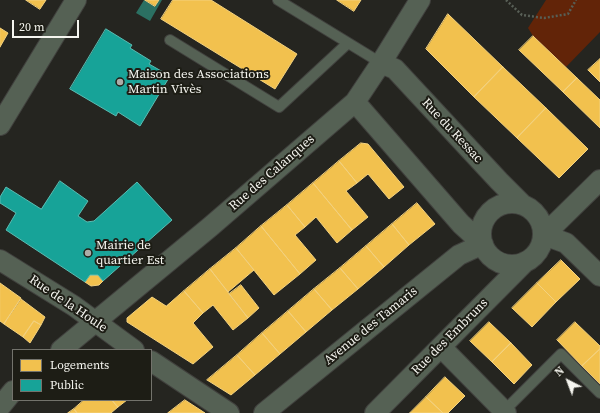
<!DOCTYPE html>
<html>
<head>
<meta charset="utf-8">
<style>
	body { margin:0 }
	#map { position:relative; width:600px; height:413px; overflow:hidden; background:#252520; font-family:"Source Serif 4",serif }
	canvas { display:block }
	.legend { position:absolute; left:12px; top:349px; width:140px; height:52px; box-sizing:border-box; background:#1d1d15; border:1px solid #73736c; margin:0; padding:5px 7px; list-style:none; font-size:12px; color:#f5f5ef }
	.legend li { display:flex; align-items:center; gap:8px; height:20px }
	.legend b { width:20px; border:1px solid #73736c }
	.north { position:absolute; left:548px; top:361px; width:40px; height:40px; -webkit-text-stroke:3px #1d1d15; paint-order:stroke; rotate:318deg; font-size:11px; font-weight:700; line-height:16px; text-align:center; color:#f5f5ef }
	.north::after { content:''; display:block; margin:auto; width:14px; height:18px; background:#f5f5ef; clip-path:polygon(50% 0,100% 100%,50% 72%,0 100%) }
	.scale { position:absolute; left:12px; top:20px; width:67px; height:18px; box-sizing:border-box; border:2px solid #f5f5ef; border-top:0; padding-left:5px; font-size:12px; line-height:14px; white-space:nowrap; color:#f5f5ef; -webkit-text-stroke:3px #1d1d15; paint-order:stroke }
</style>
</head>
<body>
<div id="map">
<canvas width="600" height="413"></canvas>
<ul class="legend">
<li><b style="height:11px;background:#f2c14e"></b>Logements</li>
<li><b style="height:11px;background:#17a398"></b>Public</li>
</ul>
<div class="north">N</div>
<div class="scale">20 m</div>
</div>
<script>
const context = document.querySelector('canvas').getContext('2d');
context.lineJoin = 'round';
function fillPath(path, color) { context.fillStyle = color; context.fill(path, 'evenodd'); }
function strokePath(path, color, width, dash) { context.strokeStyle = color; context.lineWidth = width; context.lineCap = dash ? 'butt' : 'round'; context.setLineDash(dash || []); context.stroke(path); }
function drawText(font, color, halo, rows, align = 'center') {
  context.font = font + ' "Source Serif 4",serif'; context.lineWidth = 4; context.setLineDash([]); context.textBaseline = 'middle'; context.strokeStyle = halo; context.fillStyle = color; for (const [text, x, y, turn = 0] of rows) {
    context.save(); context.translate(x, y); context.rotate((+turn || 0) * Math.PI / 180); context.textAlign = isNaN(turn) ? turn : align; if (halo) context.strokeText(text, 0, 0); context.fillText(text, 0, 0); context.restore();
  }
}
fillPath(new Path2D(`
	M546,0H600V32L566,67L533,36L528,28Z`), '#622408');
fillPath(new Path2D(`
	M144,0L155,6L159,0H162L150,21L136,13Z`), '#2b7062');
const homes = new Path2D(`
	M26,0H46L40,9Z
	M145,0H159L155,6Z
	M173,0H211L297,54L275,89L161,19Z
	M337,0H361L354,11Z
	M448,14L503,67L474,97L426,49Z
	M0,28L8,33L0,47Z
	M533,36L577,78L563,92L519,50Z
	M600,59V82L588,70Z
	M503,67L546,108L517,138L474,97Z
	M577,78L600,100V128L563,92Z
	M546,108L588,149L559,178L517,138Z
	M361,143L368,144L404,187L389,199L368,174L357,183L339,161Z
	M339,161L357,183L346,191L368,217L352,230L313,183Z
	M313,183L352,230L337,243L316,217L305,227L287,205Z
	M417,203L435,224L409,245L392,224Z
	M287,205L305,227L295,235L316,260L300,274L261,226Z
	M392,224L409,245L384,267L366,246Z
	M261,226L300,274L274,295L236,248Z
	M366,246L384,267L358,289L340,268Z
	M236,248L254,270L228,292L210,269Z
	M561,260L580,279L556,302L537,283Z
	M340,268L358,289L332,310L314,289Z
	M210,269L248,318L233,330L213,305L203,313L184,291Z
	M90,275H98L103,281L99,285L91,286L85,282Z
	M0,283L21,298L4,324L0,321Z
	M537,283L556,302L532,327L512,308Z
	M241,285L259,308L248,318L229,294Z
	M314,289L332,310L306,332L288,311Z
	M184,291L203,313L193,323L213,347L193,364L127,322V318L152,297L166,306Z
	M21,299L45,317L41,325L34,321L23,337L4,324Z
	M288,311L306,332L280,354L262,333Z
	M34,321L41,325L30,343L23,337Z
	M489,322L511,343L492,362L470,341Z
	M575,322L600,346V349L582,366L557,340Z
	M262,333L280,354L255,375L237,355Z
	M511,343L532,365L514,384L492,362Z
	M600,349V384L582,366Z
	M237,355L255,375L231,395L207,380Z
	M445,377L465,396L448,413H443L426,397Z
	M426,397L443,413H410Z
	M84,400H112L118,407L111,413H77L74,409Z
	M112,400H127L118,407Z
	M185,400L205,413H168Z
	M74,409L77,413H68Z`);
fillPath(homes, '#f2c14e');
strokePath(homes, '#f3d17e', 1);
const public = new Path2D(`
	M106,29L132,45L130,48L151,61L149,64L170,76L140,126L118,112L116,116L70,89Z
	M60,181L88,201L78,216L87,222L94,221L137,182L172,220L103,281L98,275H90L85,282L6,230L16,213L0,203V197L6,187L41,209Z`);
fillPath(public, '#17a398');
strokePath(public, '#5abcb2', 1);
const lane = new Path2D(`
	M278,0L381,63
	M170,40L279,107L348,43
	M504,411L561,354L600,393`);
const street = new Path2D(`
	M381,63L395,69L499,181L521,203
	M0,125L76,0
	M600,180L544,235L566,243L600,276
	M481 234a31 31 0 1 1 62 0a31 31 0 1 1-62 0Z
	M0,260L74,306L134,350
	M441,347L506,413
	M61,350L210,227L355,102L381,63L420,0
	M151,361L229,413
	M0,407L13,391
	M264,413L459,255L483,244L461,224L355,102
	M375,413L525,262`);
strokePath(lane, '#41413e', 12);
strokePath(street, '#41413e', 22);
strokePath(new Path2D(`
	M506,0L522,15L544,18L568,14L576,0`), '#585f56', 2.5, [2, 2]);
strokePath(lane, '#556154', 10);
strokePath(street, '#556154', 20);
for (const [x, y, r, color] of [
	[120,82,4,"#acaca7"],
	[88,253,4,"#acaca7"]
]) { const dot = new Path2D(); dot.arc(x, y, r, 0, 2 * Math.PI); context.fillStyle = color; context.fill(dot); strokePath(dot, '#1d1d15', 1.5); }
drawText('13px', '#f5f5ef', '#1d1d15', [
	["Maison des Associations",128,75],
	["Martin Vivès",128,90],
	["Mairie de",96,246],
	["quartier Est",96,261]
], 'left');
drawText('13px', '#f5f5ef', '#1d1d15', [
	["Rue du Ressac",452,131,47],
	["Rue des Calanques",272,173,-41],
	["Rue de la Houle",68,304,34],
	["Avenue des Tamaris",371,326,-39],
	["Rue des Embruns",450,337,-45]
]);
</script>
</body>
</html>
